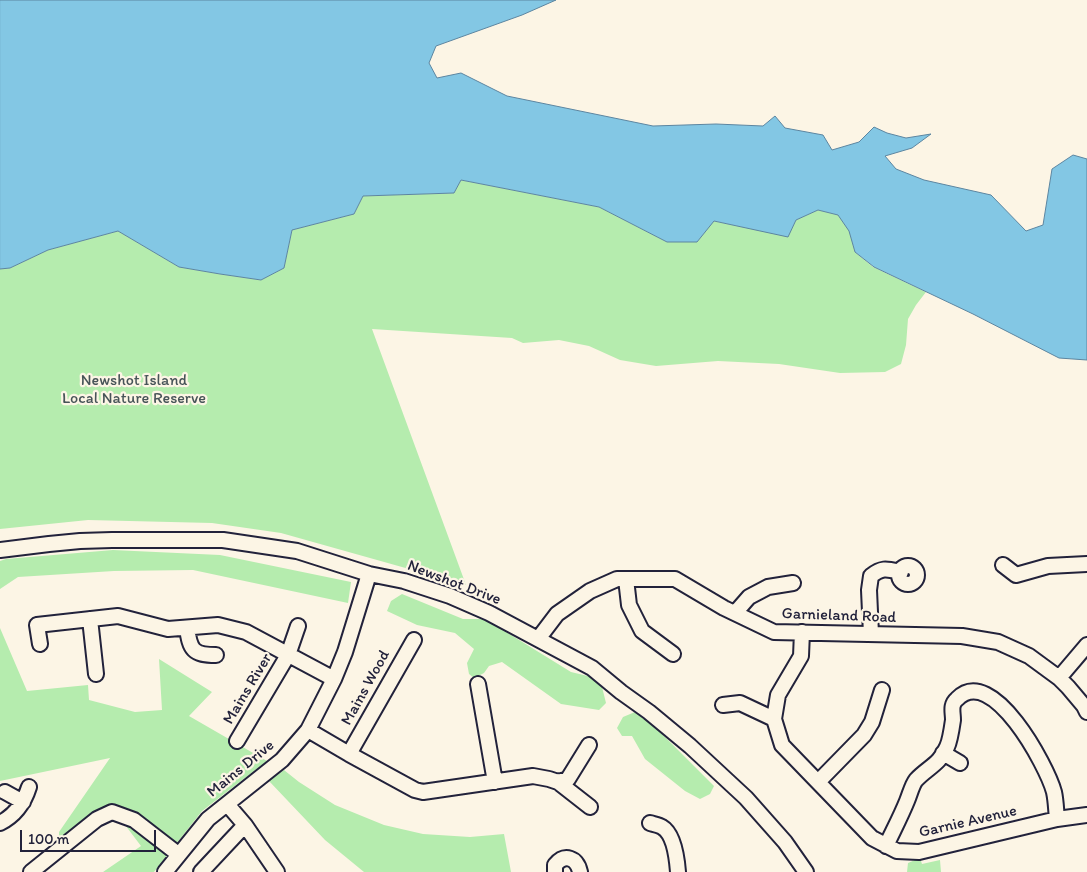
<!DOCTYPE html>
<html>
<head>
<meta charset="utf-8">
<style>
	body { margin:0 }
	#map { position:relative; width:1087px; height:872px; overflow:hidden; background:#fcf5e5; font-family:Itim,sans-serif }
	canvas { display:block }
	.scale { position:absolute; left:20px; top:830px; width:136px; height:22px; box-sizing:border-box; border:2px solid #22223b; border-top:0; padding-left:6px; font-size:15px; line-height:18px; white-space:nowrap; color:#22223b; -webkit-text-stroke:4px #fcf5e5; paint-order:stroke }
</style>
</head>
<body>
<div id="map">
<canvas width="1087" height="872"></canvas>
<div class="scale">100 m</div>
</div>
<script>
const context = document.querySelector('canvas').getContext('2d');
context.lineJoin = 'round';
function fillPath(path, color) { context.fillStyle = color; context.fill(path, 'evenodd'); }
function strokePath(path, color, width, dash) { context.strokeStyle = color; context.lineWidth = width; context.lineCap = dash ? 'butt' : 'round'; context.setLineDash(dash || []); context.stroke(path); }
function drawText(font, color, halo, rows, align = 'center') {
  context.font = font + ' Itim,sans-serif'; context.lineWidth = 4.5; context.setLineDash([]); context.textBaseline = 'middle'; context.strokeStyle = halo; context.fillStyle = color; for (const [text, x, y, turn = 0] of rows) {
    context.save(); context.translate(x, y); context.rotate((+turn || 0) * Math.PI / 180); context.textAlign = isNaN(turn) ? turn : align; if (halo) context.strokeText(text, 0, 0); context.fillText(text, 0, 0); context.restore();
  }
}
fillPath(new Path2D(`
	M461,180L599,207L667,242H697L713,221L788,236L796,220L818,210L838,215L850,231L855,252L873,267L926,292L916,305L908,319L906,345L901,364L885,372L840,373L779,364L718,361L656,366L620,360L589,346L559,340L523,343L512,338L372,329L466,585L281,533L212,523L88,520L0,529V269L10,268L48,250L118,231L179,267L220,274L261,280L284,268L292,230L354,214L363,196L454,193Z
	M113,550L220,555L351,582L348,603L193,570L114,571L18,577L0,589V561L6,559Z
	M402,594L463,619H485L571,672L600,679L606,703L599,710L561,704L502,662L489,666L484,673L474,678L469,674L467,663L474,649L455,633L417,625L387,611L391,601Z
	M0,628L27,691L88,685L89,700L135,712L162,710L159,659L212,692L189,716L267,761L202,811L154,872H103L141,846L110,805L59,841V832L110,758L0,781Z
	M635,712L645,717L714,786L710,794L700,799L685,791L645,759L632,736H622L617,728L623,717Z
	M284,770L299,782L335,805L384,825L423,834L470,837L504,834L511,872H364L325,840L269,781Z
	M920,858L922,864L940,860L941,872H907L908,863Z`), '#b5ecae');
const water = new Path2D(`
	M0,0H556L522,15L436,46L429,63L437,78L461,73L507,96L653,126L716,124L763,126L775,116L785,128L823,135L832,150L859,142L874,127L887,133L906,138L931,134L912,148L885,156L896,169L924,180L991,195L1026,231L1043,225L1052,169L1073,155L1087,159V360L1059,358L973,314L874,267L855,252L849,231L838,215L818,210L796,220L788,237L714,221L697,242H667L599,207L461,180L454,193L363,196L354,214L292,230L284,268L261,280L220,274L179,267L118,231L48,250L10,268L0,269Z`);
fillPath(water, '#83c7e4');
strokePath(water, '#5c85a0', 1);
const minor = new Path2D(`
	M0,550L49,544L80,541L112,540H223L297,551L369,574L404,581L450,596L489,613L592,668L621,692L649,712L690,746L746,798L785,842L806,872
	M1003,565L1016,575L1048,566L1087,564
	M899 575a9 9 0 1 1 18 0a9 9 0 1 1-18 0Z
	M626,579L629,605L642,631L673,654
	M735,613L749,597L768,587L793,583
	M90,619L96,674
	M187,628C190,650 193,655 216,655
	M802,632L801,656L778,695L774,719L782,745L872,838L897,851L919,852L1057,819L1087,815
	M871,634L869,590L871,576C882,567 887,569 901,572
	M538,639L557,614L590,591L617,579H675L724,608L774,632L962,636L998,642L1029,656L1059,678L1068,687L1084,706L1087,712
	M40,644L37,625L118,616L168,629L218,625L246,632L334,679
	M1059,678L1087,645
	M478,684L495,782
	M723,705L740,703L774,719
	M308,730L349,754L415,790L423,792L533,776L549,779L558,782L568,779L589,745
	M237,741L288,655L298,626
	M943,753L960,763
	M349,754L414,640
	M558,782L590,807
	M818,782L864,735L872,722L882,690
	M5,792L23,802
	M227,804L245,825
	M0,823C16,815 24,803 29,787
	M650,823C653,824 659,825 662,827C674,834 677,859 678,872
	M886,846C893,831 901,816 907,801C910,794 912,785 916,780C927,768 940,764 947,747C950,741 952,727 953,720C953,712 950,705 957,699C992,663 1047,766 1054,792C1056,801 1056,810 1057,819
	M31,872L97,819L112,812L134,820L178,854
	M165,872L208,819L282,760L308,730L334,679L345,652L369,574
	M201,872L245,825L277,872
	M555,872V865C565,853 577,858 580,872`);
strokePath(minor, '#22223b', 18);
strokePath(minor, '#fcf5e5', 14);
drawText('16px', '#475458', '#fcf5e5', [
	["Newshot Island",134,381],
	["Local Nature Reserve",134,399]
]);
drawText('16px', '#22223b', '#fcf5e5', [
	["Newshot Drive",454,583,21],
	["Garnieland Road",839,616,2],
	["Mains Wood",366,688,-61],
	["Mains River",248,689,-59],
	["Mains Drive",241,769,-39],
	["Garnie Avenue",968,822,-13]
]);
</script>
</body>
</html>
